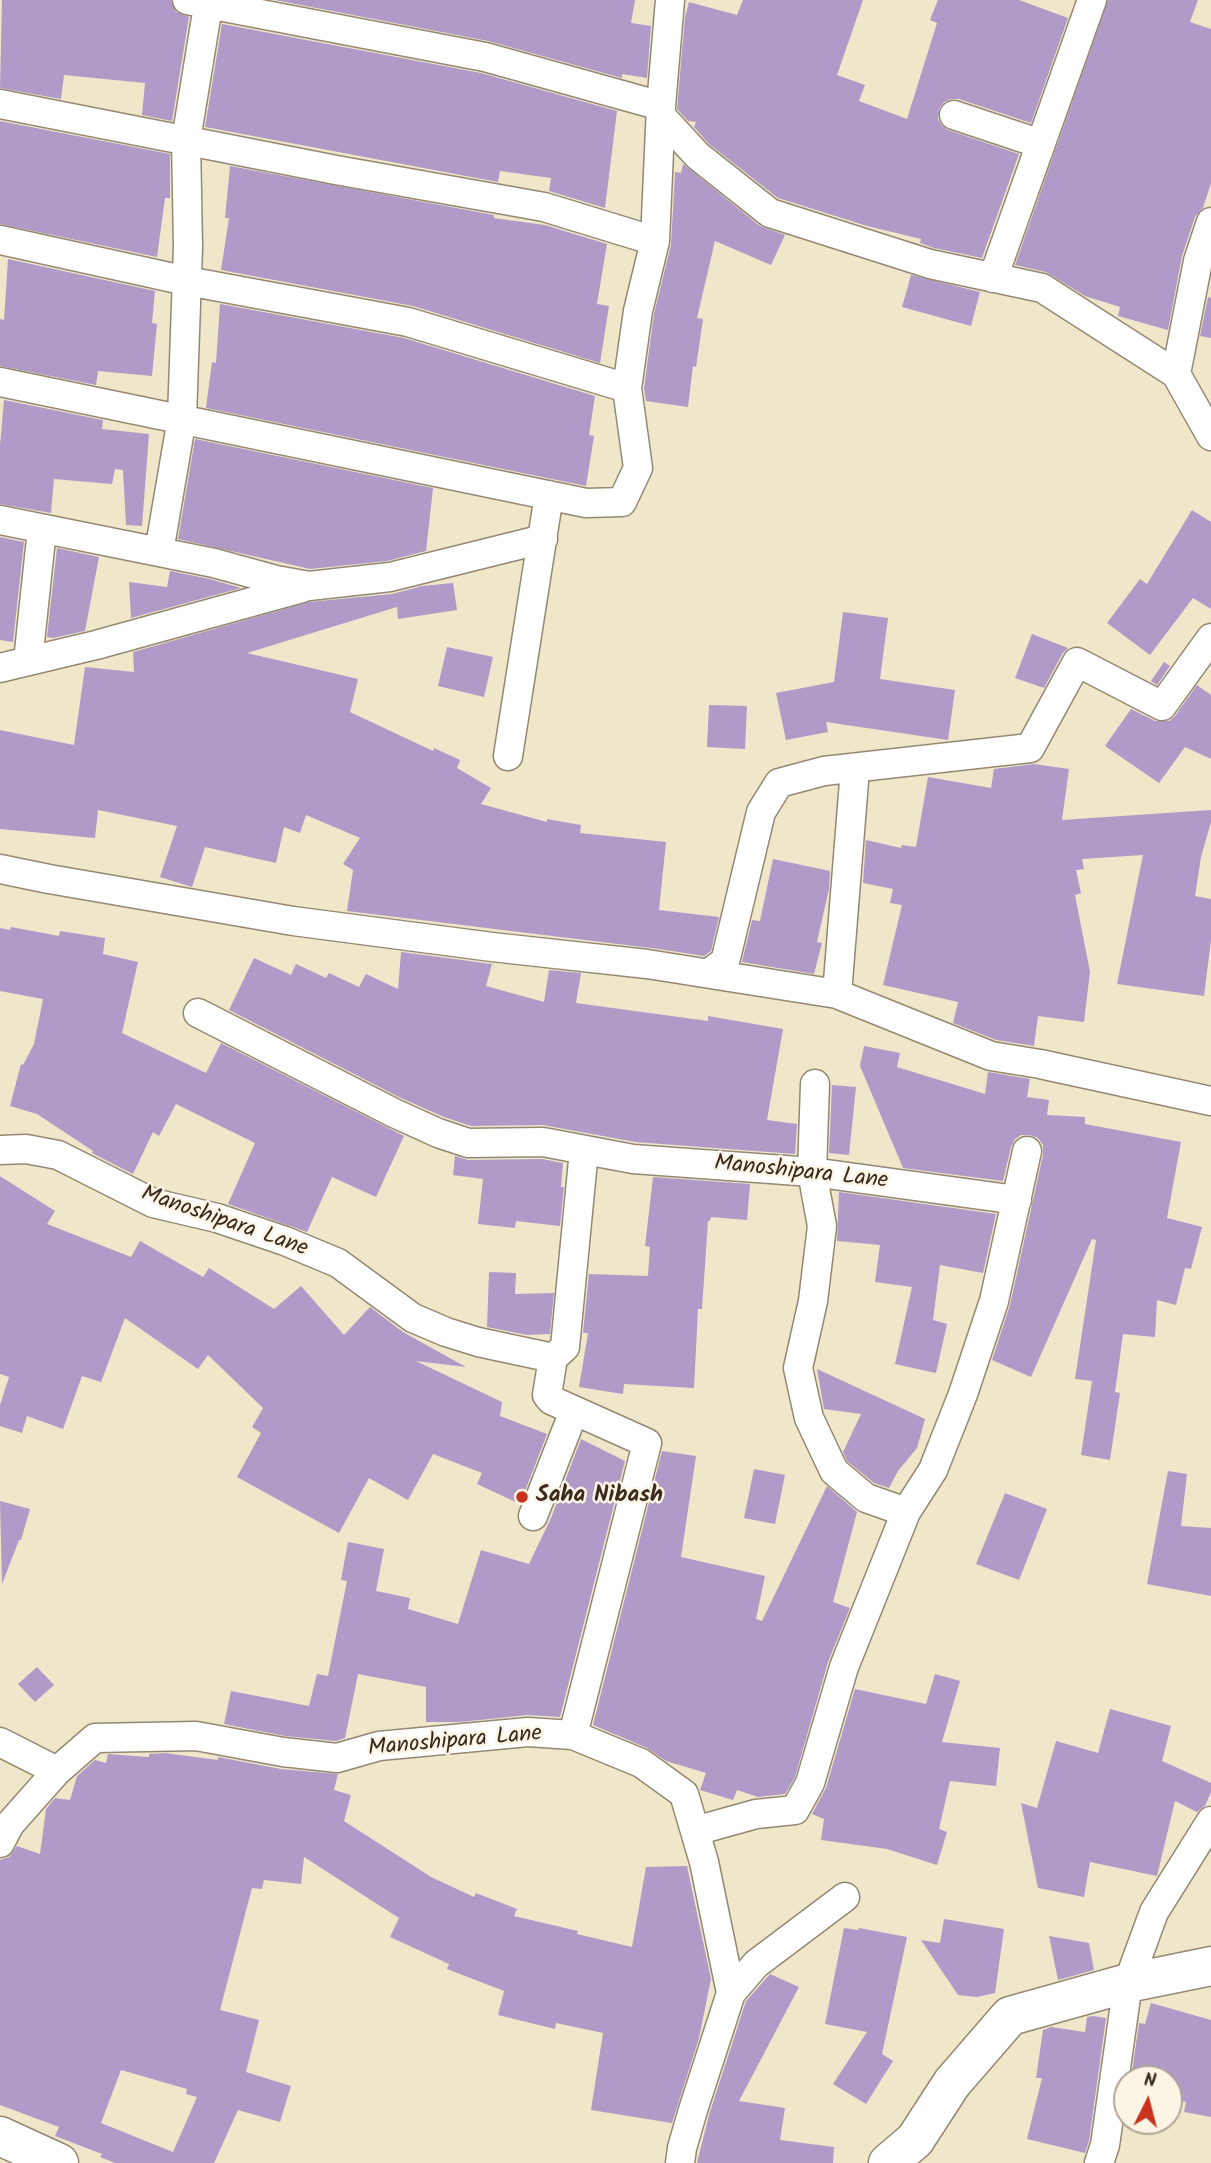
<!DOCTYPE html>
<html>
<head>
<meta charset="utf-8">
<style>
	body { margin:0 }
	#map { position:relative; width:1211px; height:2163px; overflow:hidden; background:#eee7c9; font-family:Kalam,sans-serif }
	canvas { display:block }
	.north { position:absolute; left:1113px; top:2065px; width:70px; height:70px; box-sizing:border-box; background:#fcf5e5; border:2px solid #afa495; border-radius:50%; rotate:6deg; font-size:19px; font-weight:700; line-height:28px; text-align:center; color:#3b2a1e }
	.north::after { content:''; display:block; margin:auto; width:24px; height:32px; background:#c8321e; clip-path:polygon(50% 0,100% 100%,50% 72%,0 100%) }
</style>
</head>
<body>
<div id="map">
<canvas width="1211" height="2163"></canvas>
<div class="north">N</div>
</div>
<script>
const context = document.querySelector('canvas').getContext('2d');
context.lineJoin = 'round';
function fillPath(path, color) { context.fillStyle = color; context.fill(path, 'evenodd'); }
function strokePath(path, color, width, dash) { context.strokeStyle = color; context.lineWidth = width; context.lineCap = dash ? 'butt' : 'round'; context.setLineDash(dash || []); context.stroke(path); }
function drawText(font, color, halo, rows, align = 'center') {
  context.font = font + ' Kalam,sans-serif'; context.lineWidth = 5; context.setLineDash([]); context.textBaseline = 'middle'; context.strokeStyle = halo; context.fillStyle = color; for (const [text, x, y, turn = 0] of rows) {
    context.save(); context.translate(x, y); context.rotate((+turn || 0) * Math.PI / 180); context.textAlign = isNaN(turn) ? turn : align; if (halo) context.strokeText(text, 0, 0); context.fillText(text, 0, 0); context.restore();
  }
}
fillPath(new Path2D(`
	M2,0H171L176,12L189,17L172,121L142,115L145,83L64,75L61,99L0,88Z
	M275,0H635L631,23L651,26L647,78L622,74V78L488,41Z
	M743,0H863L837,75L865,85L859,101L907,119L937,23L930,20L938,0H1019L1068,18L1031,123L959,99H951L944,102L939,109L938,119L942,126L948,130L1019,154L982,258L934,248L920,243L921,239L867,226L778,198L709,144L694,127L696,122L688,121L677,109L685,17L689,2L737,15Z
	M1108,0H1198L1190,22L1211,29V183L1203,208L1195,217L1182,256L1168,330L1118,316L1120,307L1085,296L1046,272L1015,265Z
	M222,24L481,73L617,111L605,208L549,191L551,178L500,171L498,182L205,127Z
	M0,121L170,154V198H165L157,257L0,224Z
	M683,164L760,226L785,235L771,265L715,241L697,318L703,319L696,367L693,366L688,407L646,401L644,388L654,314L671,245L675,172L681,173Z
	M230,166L494,215V218L545,225L607,244L597,304L609,306L600,363L413,306L221,270L229,218H225Z
	M8,259L155,291L152,323L157,324L152,376L98,371L96,385L0,366V319L4,320Z
	M911,275L980,292L971,326L902,307Z
	M1208,297L1211,298V338L1200,336Z
	M220,304L404,338L595,396L589,435L594,436L586,486L206,408L212,362L216,363Z
	M4,400L103,420L102,429L149,434L142,526L126,525L123,470L115,469L112,484L54,479L51,513L0,504V445Z
	M195,439L433,488L426,551L387,561L310,569L178,539Z
	M1192,510L1211,522V609L1193,598L1150,655L1107,623L1140,579L1147,584Z
	M0,537L24,542L13,642L0,640Z
	M57,548L99,557L85,631L53,638L47,637Z
	M170,571L210,579L241,588L131,618L129,582L167,587Z
	M453,583L457,610L398,619L397,607L247,653L358,679L350,712L433,751L434,748L460,760L457,768L491,788L481,804L547,822V819L581,825L580,833L666,842L659,910L719,917L711,951L704,956L659,949L347,911L353,870L343,864L360,838L306,815L300,833L284,827L276,863L205,847L192,887L160,877L177,826L98,810L95,838L0,829V730L74,745L85,667L134,672L133,652L309,602L392,594L422,586Z
	M843,612L888,618L880,679L955,690L948,740L826,722L828,732L786,740L776,693L834,682Z
	M1032,634L1068,648L1062,654L1044,688L1015,678Z
	M447,647L493,657L484,697L438,686Z
	M1164,662L1170,666L1157,685L1151,681Z
	M1197,685L1211,695V759L1185,747L1159,783L1105,746L1131,709L1155,721H1169L1175,716Z
	M709,705L747,706L745,749L707,747Z
	M1034,764L1069,769L1062,820L1211,810V822L1201,857L1195,896L1211,899V940L1204,996L1117,984L1143,855L1082,859L1084,869L1076,870L1081,893L1075,895L1090,972L1084,1022L1038,1016L1034,1046L996,1040L953,1023L958,1002L883,985L902,905L890,903L893,889L863,883L866,840L901,848L902,845L916,847L928,777L991,788L994,769Z
	M773,859L830,871L829,889L817,942L822,943L814,974L742,962L752,920L760,921Z
	M11,927L59,936L60,931L105,938L103,954L138,962L122,1033L206,1073L221,1043L404,1136L376,1197L332,1177L307,1232L228,1204L255,1143L176,1104L159,1136L153,1132L133,1174L92,1153L93,1151L37,1114L10,1106L21,1064L23,1065L34,1044L43,999L0,991V928L10,930Z
	M401,952L492,964L486,986L544,1002L549,970L581,973L576,1003L708,1021V1016L783,1029L767,1120L797,1124L795,1154L635,1142L543,1125L471,1126L444,1117L401,1098L229,1010L254,958L291,975L296,964L326,978L329,973L359,987L366,974L398,989Z
	M864,1046L900,1053L897,1067L985,1094L988,1072L1030,1079L1027,1097L1049,1100L1047,1115L1085,1117V1124L1181,1142L1167,1218L1202,1227L1191,1269L1185,1268L1176,1305L1157,1300L1155,1337L1123,1334L1115,1392L1120,1393L1110,1460L1081,1455L1092,1381L1075,1379L1096,1240L1092,1239L1031,1377L992,1360L1010,1305L1043,1155V1145L1038,1138L1030,1135H1021L1015,1139L1011,1147L1003,1181L903,1168L860,1066Z
	M832,1085L856,1087L849,1155L829,1153Z
	M455,1156L468,1160L542,1159L563,1163L561,1187H564L560,1226L516,1221L515,1228L478,1224L483,1179L453,1175Z
	M0,1176L55,1211L47,1224L131,1257L140,1241L203,1277L209,1268L274,1309L301,1286L344,1335L370,1307L403,1332L466,1367L416,1361L502,1402L500,1416L547,1434L520,1504L477,1484L482,1473L433,1454L408,1500L369,1478L339,1533L237,1477L261,1433L252,1427L263,1408L208,1355L198,1369L125,1318L101,1382L82,1376L63,1429L27,1416L22,1433L0,1426V1405L9,1377L0,1374Z
	M653,1177L750,1184L747,1220L711,1217L710,1221H708L702,1309H698L694,1388L624,1384L623,1394L579,1387L588,1333H583L589,1274L648,1276L650,1247L645,1246Z
	M839,1192L996,1214L983,1273L940,1265L933,1320L947,1324L936,1373L895,1364L912,1287L875,1282L880,1245L837,1241Z
	M489,1272L516,1273L515,1294L554,1293L550,1334L527,1335L487,1327Z
	M817,1369L925,1419L917,1448L898,1471L889,1488L874,1483L847,1461L843,1452L861,1414L824,1409Z
	M581,1439L625,1461L560,1717L527,1715L461,1722H426V1687L358,1674L345,1738L336,1741L285,1736L224,1724L231,1691L309,1706L317,1674L328,1676L347,1581L341,1580L348,1542L384,1549L376,1591L410,1598L408,1609L458,1624L481,1550L529,1564L551,1518Z
	M662,1451L696,1456L681,1557L765,1576L756,1619L762,1621L827,1486L857,1512L833,1602L850,1608L828,1662L795,1777L785,1794L758,1797L737,1790L733,1800L700,1790L706,1773L666,1761L647,1748L593,1725Z
	M754,1469L785,1475L775,1524L744,1518Z
	M1168,1471L1187,1474L1181,1526L1211,1528V1596L1147,1584Z
	M1005,1493L1047,1509L1019,1580L976,1564Z
	M0,1501L30,1509L21,1540H19L2,1584Z
	M37,1667L54,1685L35,1702L18,1684Z
	M935,1674L960,1681L942,1742L1000,1748L996,1786L950,1781L939,1829L947,1832L937,1865L887,1849L821,1840L824,1819L812,1814L826,1788L855,1689L926,1704Z
	M1110,1709L1171,1726L1162,1761L1211,1783V1792L1205,1806L1197,1812L1175,1801L1157,1876L1090,1862L1084,1897L1038,1888L1021,1803L1037,1808L1056,1741L1098,1753Z
	M165,1753L218,1760V1757L281,1769L338,1774L334,1790L351,1795L344,1821L431,1877L474,1897L476,1893L517,1909L514,1916L578,1931L577,1934L632,1947L646,1867L687,1866L711,1979L699,2038L672,2123L591,2110L603,2033L556,2023L555,2029L498,2015L504,1991L447,1969L449,1964L390,1937L399,1918L304,1857L301,1884L264,1880L262,1889L252,1888L220,2010L259,2020L246,2072L291,2086L280,2122L238,2110L214,2163H115L100,2157L102,2154L55,2136L59,2127L0,2105V1860L9,1857L17,1846L40,1854L46,1809L55,1798L70,1800L77,1776L95,1760L106,1763L108,1754L149,1757V1754ZM121,2070L187,2089L186,2094L197,2097L173,2152L101,2123Z
	M944,1919L1004,1929L995,1993L977,1997L958,1995L921,1940L940,1943Z
	M844,1928L858,1930L859,1928L907,1937L882,2054L893,2061L866,2104L833,2084L867,2032L825,2024Z
	M1049,1936L1089,1943L1094,1970L1058,1980Z
	M770,1974L799,1987L739,2101L785,2108L780,2140L834,2147L833,2163H697L709,2115L746,2001Z
	M1151,2003L1211,2020V2117L1184,2112L1186,2102L1169,2098V2079H1131L1139,2023L1145,2024Z
	M1093,2016L1106,2018L1089,2141L1085,2153L1027,2139L1042,2078H1036L1043,2030L1051,2027L1085,2032L1087,2017Z`), '#b09bc8');
const street = new Path2D(`
	M187,0L485,57L661,106
	M0,104L336,170L544,207L655,241
	M954,115L1041,144
	M662,117L698,156L770,213L930,264L1042,288L1176,374L1211,436
	M0,240L187,281L408,322L627,388
	M993,278L1092,0
	M1176,374L1198,261L1211,222
	M0,382L586,503L622,502L638,468L627,388L638,311L655,241L661,106L670,0
	M0,520L214,563L276,580L309,586L390,577L543,539
	M159,552L182,418L188,247L186,140L209,0
	M28,661L42,529
	M0,668L96,645L302,588
	M508,756L549,495
	M0,869L49,879L293,921L492,947L647,964L837,994L991,1056L1040,1064L1211,1101
	M709,973L724,962L726,958L761,812L779,783L824,771L1030,748L1077,662L1162,706L1211,638
	M837,994L855,769
	M198,1013L394,1113L438,1133L468,1143L543,1142L633,1159L812,1172L1017,1200
	M0,1150L26,1149L58,1155L153,1203L217,1218L285,1241L338,1263L413,1318L446,1332L478,1342L553,1358
	M553,1358L547,1395L551,1400L647,1443L573,1735
	M553,1358L565,1347L584,1150
	M906,1512L933,1470L963,1394L994,1301L1027,1151
	M533,1516L574,1411
	M0,1742L57,1771
	M695,1831L756,1814L795,1810L810,1783L844,1667L906,1512L866,1498L834,1471L809,1418L798,1368L813,1301L822,1226L812,1172L815,1084
	M0,1843L10,1824L57,1771L95,1738L196,1736L283,1752L337,1758L379,1746L528,1732L573,1735L641,1763L684,1794L704,1862L731,1993L693,2110L682,2148L680,2163
	M731,1993L756,1964L845,1897
	M1099,2163L1105,2145L1128,1983L1154,1912L1211,1821`);
const secondary = new Path2D(`
	M0,2136L59,2163
	M888,2163L915,2140L952,2083L1010,2016L1128,1983L1211,1966`);
strokePath(street, '#948874', 31);
strokePath(secondary, '#948874', 41);
strokePath(street, '#fff', 28);
strokePath(secondary, '#fff', 38);
for (const [x, y, r, color] of [
	[522,1497,7,"#c8321e"]
]) { const dot = new Path2D(); dot.arc(x, y, r, 0, 2 * Math.PI); context.fillStyle = color; context.fill(dot); strokePath(dot, '#fcf5e5', 2.5); }
drawText('23px', '#3b2a1e', '#fcf5e5', [
	["Manoshipara Lane",801,1174,6],
	["Manoshipara Lane",224,1223,19],
	["Manoshipara Lane",455,1743,-5]
]);
drawText('bold 23px', '#3b2a1e', '#fcf5e5', [
	["Saha Nibash",536,1497]
], 'left');
</script>
</body>
</html>
